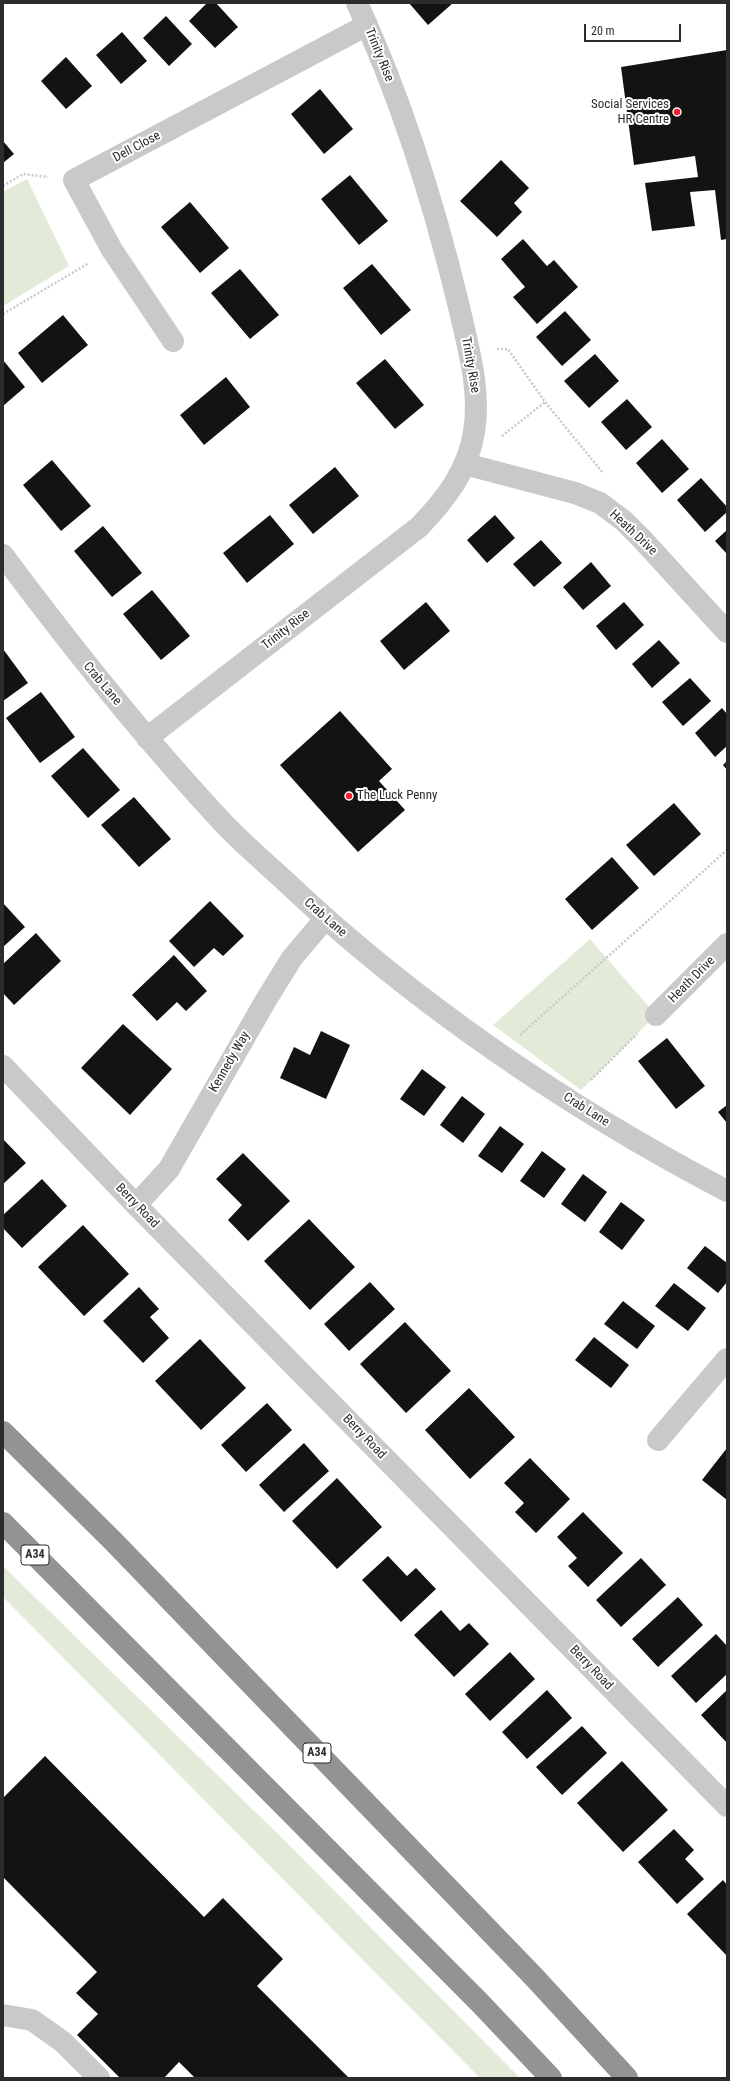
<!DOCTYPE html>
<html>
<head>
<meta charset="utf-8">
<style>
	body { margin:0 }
	#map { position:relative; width:730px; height:2081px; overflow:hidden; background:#fff; font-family:"Roboto Condensed",sans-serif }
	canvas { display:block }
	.frame { position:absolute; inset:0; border:4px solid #2c2c2c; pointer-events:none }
	.scale { position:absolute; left:584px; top:24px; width:97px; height:18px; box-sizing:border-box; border:2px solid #2c2c2c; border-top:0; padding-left:5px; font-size:12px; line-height:14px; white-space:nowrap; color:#2c2c2c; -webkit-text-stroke:3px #fff; paint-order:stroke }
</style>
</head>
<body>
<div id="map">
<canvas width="730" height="2081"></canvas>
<div class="frame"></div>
<div class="scale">20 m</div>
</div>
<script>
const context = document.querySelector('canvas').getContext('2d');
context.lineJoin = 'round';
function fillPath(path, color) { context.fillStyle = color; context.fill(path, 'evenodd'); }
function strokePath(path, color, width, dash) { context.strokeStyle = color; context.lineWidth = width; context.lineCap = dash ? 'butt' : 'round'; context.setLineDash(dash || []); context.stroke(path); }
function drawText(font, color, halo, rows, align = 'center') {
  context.font = font + ' "Roboto Condensed",sans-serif'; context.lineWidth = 4; context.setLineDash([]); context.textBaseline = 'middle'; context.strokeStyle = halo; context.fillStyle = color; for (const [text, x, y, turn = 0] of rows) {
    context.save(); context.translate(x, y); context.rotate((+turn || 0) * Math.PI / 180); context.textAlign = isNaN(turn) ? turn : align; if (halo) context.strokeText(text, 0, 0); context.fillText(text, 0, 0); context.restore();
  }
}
fillPath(new Path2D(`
	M27,179L69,266L3,306V192Z
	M590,939L656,1015L581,1090L493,1025Z
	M3,1566L282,1838L520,2078H480L3,1597Z`), '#e2ebd8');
fillPath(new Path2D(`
	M207,3H216L238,27L215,48L189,21Z
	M409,3H453L428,25Z
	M166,16L192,44L169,66L143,38Z
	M122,32L147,61L121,84L96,55Z
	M727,50V239L721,240L715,190L690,192L695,226L652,231L645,183L698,177L695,156L634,165L621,67Z
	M66,57L92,86L66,109L41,81Z
	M320,89L353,129L324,154L291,114Z
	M3,141L14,154L3,163Z
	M501,160L529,188L514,203L522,212L497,237L460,201Z
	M350,175L388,221L359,245L321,199Z
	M190,202L229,248L200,273L161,227Z
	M523,239L547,266L554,260L578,287L537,324L513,297L525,287L501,259Z
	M372,264L411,310L381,335L343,288Z
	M240,269L279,315L250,339L211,293Z
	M565,311L591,340L562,366L536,337Z
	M63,315L88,345L42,383L18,353Z
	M595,354L619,381L589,408L564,381Z
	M385,359L424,405L395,429L356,383Z
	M3,360L25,387L3,406Z
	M226,377L250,407L204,445L180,415Z
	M627,399L652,427L626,450L601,422Z
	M662,439L689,469L662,493L636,463Z
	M52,460L91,506L61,531L23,485Z
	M335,467L359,496L313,534L289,505Z
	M701,478L727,507V512L705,532L677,500Z
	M270,515L294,544L247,583L223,553Z
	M495,515L515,538L487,563L467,540Z
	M103,526L142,573L112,597L74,551Z
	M727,530V554L715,541Z
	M541,540L562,563L534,587L513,564Z
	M591,562L611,586L583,610L563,587Z
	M152,590L190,636L161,660L123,614Z
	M426,602L450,631L404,670L380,641Z
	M624,602L644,625L616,650L596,626Z
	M659,640L680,663L652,688L632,664Z
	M3,649L28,683L3,701Z
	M690,678L711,701L683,726L662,702Z
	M41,692L75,737L40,763L6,718Z
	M722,708L727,714V746L715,757L695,733Z
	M340,711L392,769L379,781L405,810L358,852L280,765Z
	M83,748L120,790L88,818L51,776Z
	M727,761V770L723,765Z
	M134,797L171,839L139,867L101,825Z
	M674,803L701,834L654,876L626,845Z
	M612,857L639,888L592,930L565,899Z
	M210,901L244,936L223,956L214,948L194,967L169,941Z
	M3,903L25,927L3,947Z
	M36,933L61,961L14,1005L3,993V964Z
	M174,955L207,991L186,1011L177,1002L157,1021L132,995Z
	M123,1024L172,1069L130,1115L81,1068Z
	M321,1031L350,1045L326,1099L280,1078L294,1047L310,1055Z
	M667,1038L705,1086L676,1109L638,1061Z
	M422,1069L446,1087L424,1116L400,1099Z
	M462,1096L485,1114L463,1143L440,1125Z
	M727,1105V1123L718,1112Z
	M500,1126L524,1144L502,1173L478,1156Z
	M3,1139L26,1163L3,1184Z
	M542,1151L566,1169L544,1198L520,1181Z
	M243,1153L290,1201L248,1241L228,1220L242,1205L216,1179Z
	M583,1174L607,1192L585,1222L561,1204Z
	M42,1179L67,1206L22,1248L3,1228V1215Z
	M621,1202L645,1220L622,1250L599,1232Z
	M309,1219L355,1267L310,1310L264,1261Z
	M83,1225L129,1274L84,1316L38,1267Z
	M705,1246L727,1263V1282L718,1293L687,1268Z
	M370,1282L395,1309L349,1351L324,1324Z
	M674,1283L706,1308L688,1331L655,1306Z
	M139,1287L159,1309L150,1317L169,1338L143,1363L103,1321Z
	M623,1301L655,1326L637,1349L604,1324Z
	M405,1322L451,1371L406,1413L360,1364Z
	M594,1337L629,1365L611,1388L575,1360Z
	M200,1339L246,1388L201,1430L155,1381Z
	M469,1388L515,1437L470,1479L425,1430Z
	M267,1403L292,1430L246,1472L221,1445Z
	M304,1443L329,1471L284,1512L259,1485Z
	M727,1448V1500L702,1480Z
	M530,1458L570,1499L536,1533L515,1512L524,1503L504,1483Z
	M337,1478L382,1527L337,1569L292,1521Z
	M583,1512L623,1553L588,1587L568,1566L577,1558L557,1537Z
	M388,1556L407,1576L416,1568L436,1589L401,1622L362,1580Z
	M641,1558L666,1585L621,1627L596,1600Z
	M678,1597L703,1625L658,1667L632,1639Z
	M441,1610L460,1631L469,1623L489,1644L454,1677L414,1635Z
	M716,1634L727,1646V1674L696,1703L671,1676Z
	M510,1652L535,1679L490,1721L465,1694Z
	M547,1690L572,1718L527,1759L502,1732Z
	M727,1690V1743L701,1715Z
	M582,1726L607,1753L562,1795L536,1767Z
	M45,1756L204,1917L223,1898L283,1959L257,1986L349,2078H195L179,2062L164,2078H120L77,2035L98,2014L76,1993L97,1972L3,1877V1798Z
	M622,1761L668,1810L623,1852L577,1803Z
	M674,1829L694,1850L685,1859L704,1879L677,1904L638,1862Z
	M723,1880L727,1885V1956L687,1914Z`), '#131313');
strokePath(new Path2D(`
	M3,186L23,174L48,177
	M3,314L89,263
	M497,349H508L545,402L603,473
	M502,436L545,402
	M520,1035L727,850
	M591,1080L637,1034`), '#c9c9c9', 2.5, [2, 2]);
strokePath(new Path2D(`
	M173,341L112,250L74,180L367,25
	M465,464L575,493L600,503L624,521L641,538L727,632
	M3,555C73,649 146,741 227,827C245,845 265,863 284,880C412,1002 570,1109 727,1191
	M147,738L419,527C445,500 468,471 474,432C481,390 468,347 459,307C434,203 402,100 357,3
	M656,1015L727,944
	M3,1066L136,1205L727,1806
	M136,1205L169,1169L266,1000L292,958L325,919
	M658,1440L727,1359
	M3,2015L32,2020L63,2042L99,2078`), '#c9c9c9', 22);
strokePath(new Path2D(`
	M3,1432L114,1542L534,1977L627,2078
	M3,1523L481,2004L551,2078`), '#939393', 22);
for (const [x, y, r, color] of [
	[677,112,4,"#f1202f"],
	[349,796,4,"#f1202f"]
]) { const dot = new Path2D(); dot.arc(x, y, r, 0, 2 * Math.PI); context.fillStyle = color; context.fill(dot); strokePath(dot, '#fff', 1.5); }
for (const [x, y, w] of [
	[35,1555,28],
	[317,1753,28]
]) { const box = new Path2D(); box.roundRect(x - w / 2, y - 10, w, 20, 3); context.fillStyle = '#fff'; context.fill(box); strokePath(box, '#2c2c2c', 1); }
drawText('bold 12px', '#2c2c2c', null, [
	["A34",35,1555],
	["A34",317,1753]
]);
drawText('13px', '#2c2c2c', '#fff', [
	["Trinity Rise",379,55,68],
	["Dell Close",137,147,-28],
	["Trinity Rise",470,365,80],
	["Heath Drive",633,533,43],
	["Trinity Rise",286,630,-38],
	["Crab Lane",102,684,50],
	["Crab Lane",325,918,41],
	["Heath Drive",692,980,-45],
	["Kennedy Way",230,1062,-60],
	["Crab Lane",586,1110,32],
	["Berry Road",137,1206,46],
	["Berry Road",364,1437,46],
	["Berry Road",591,1668,46]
]);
drawText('13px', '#2c2c2c', '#fff', [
	["Social Services",669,105],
	["HR Centre",669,120],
	["The Luck Penny",357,796,"left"]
], 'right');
</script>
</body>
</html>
